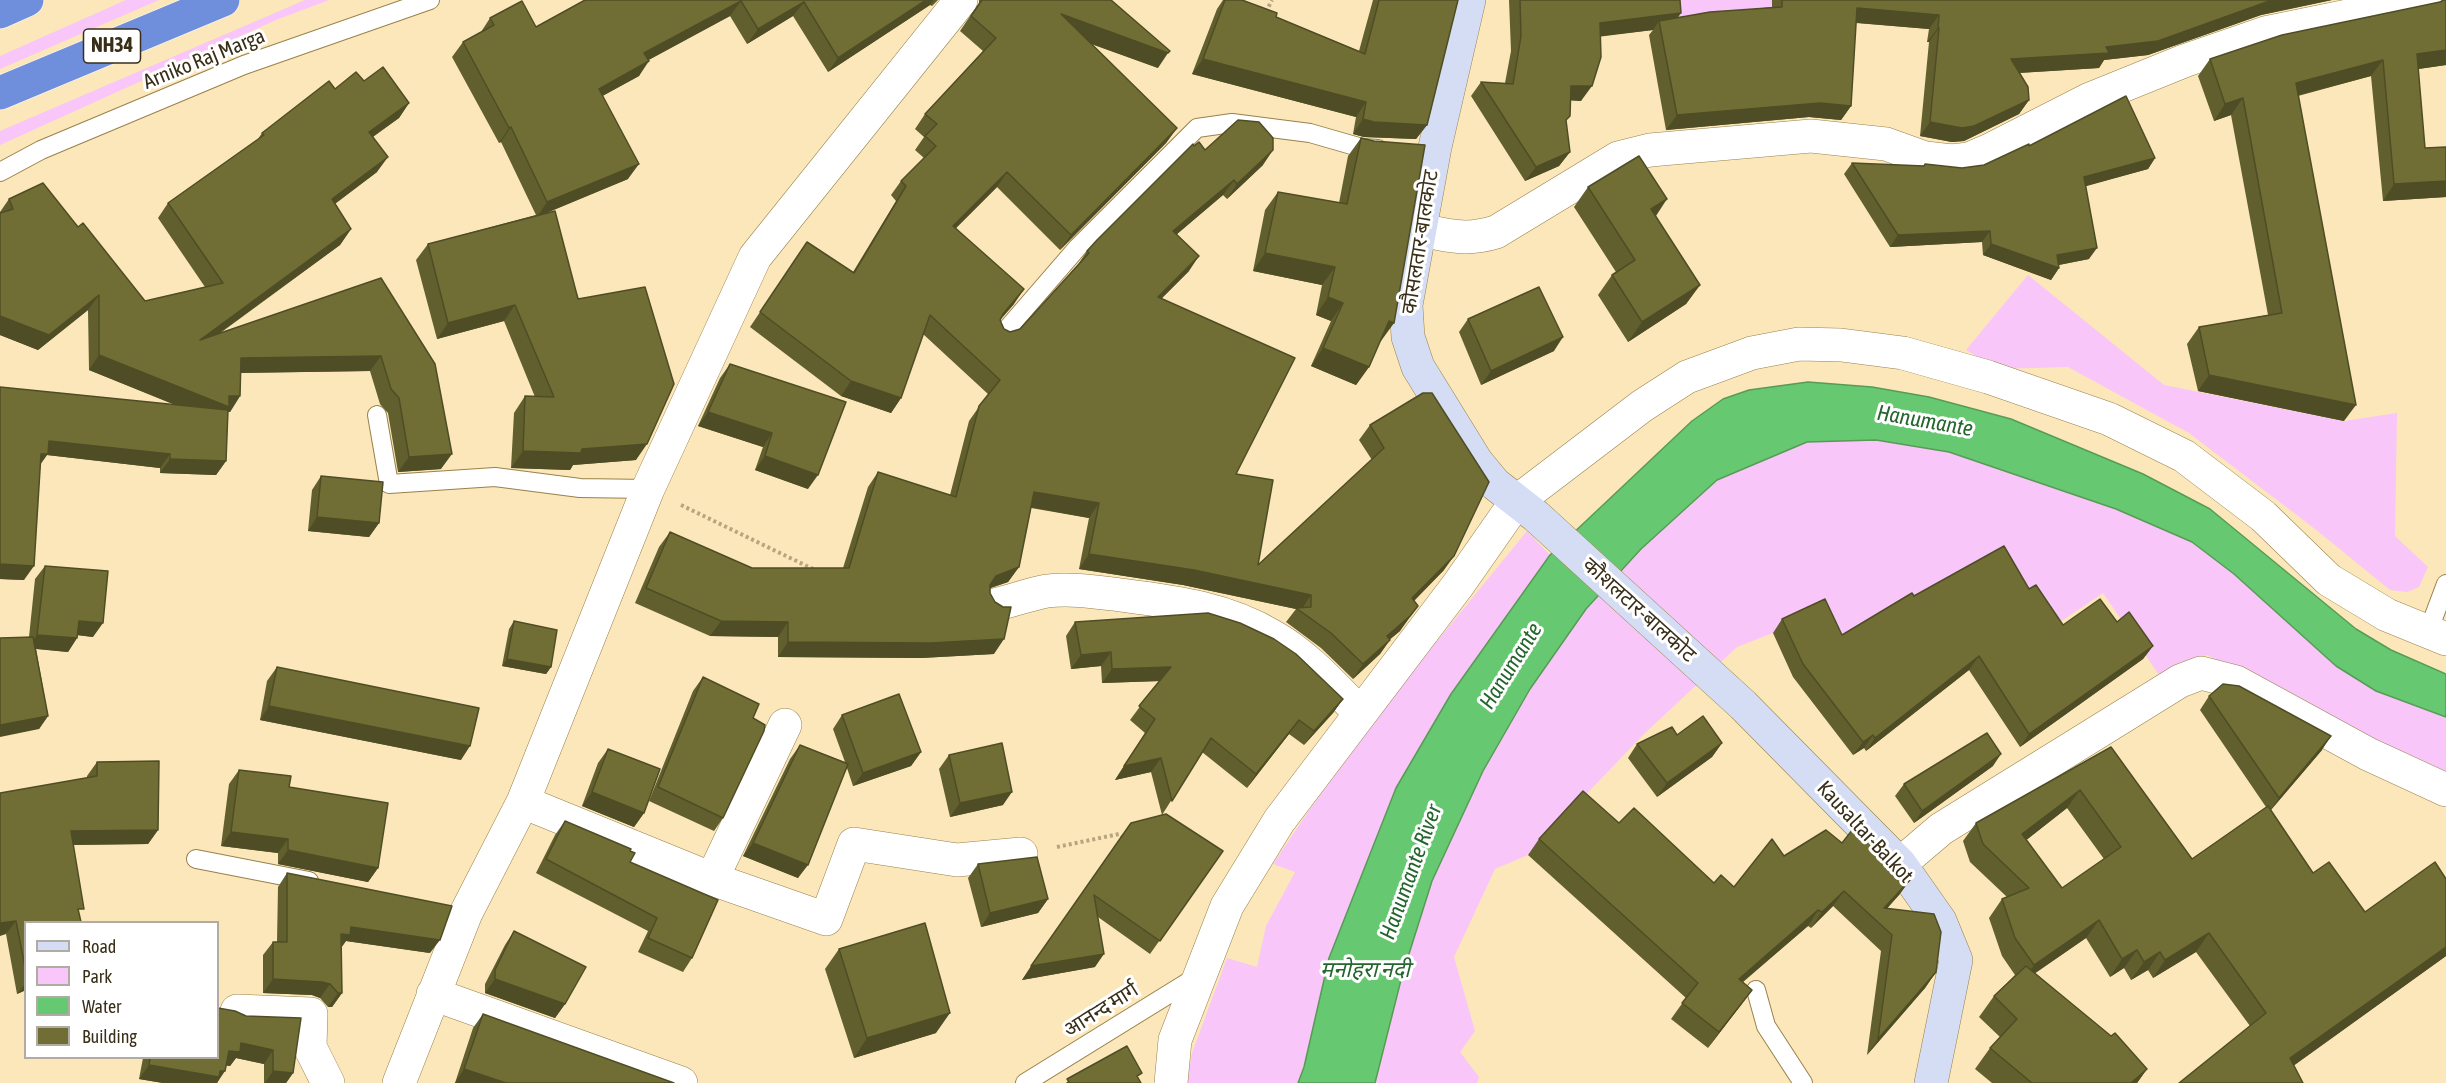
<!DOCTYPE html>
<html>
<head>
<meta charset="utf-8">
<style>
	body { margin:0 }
	#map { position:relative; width:2446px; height:1083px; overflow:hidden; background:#fce7ba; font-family:"Asap Condensed",sans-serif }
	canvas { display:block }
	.legend { position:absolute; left:24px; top:921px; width:195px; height:138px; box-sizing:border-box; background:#fff; border:2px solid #b0aca3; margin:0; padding:8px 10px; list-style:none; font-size:18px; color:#392f18 }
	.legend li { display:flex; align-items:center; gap:12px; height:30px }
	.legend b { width:30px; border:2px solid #b0aca3 }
</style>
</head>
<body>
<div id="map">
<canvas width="2446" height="1083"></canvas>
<ul class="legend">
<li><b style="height:8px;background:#d4ddf4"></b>Road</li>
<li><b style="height:16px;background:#f8c6f8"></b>Park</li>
<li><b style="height:16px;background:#66c971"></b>Water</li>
<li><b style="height:16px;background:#716e35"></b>Building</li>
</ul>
</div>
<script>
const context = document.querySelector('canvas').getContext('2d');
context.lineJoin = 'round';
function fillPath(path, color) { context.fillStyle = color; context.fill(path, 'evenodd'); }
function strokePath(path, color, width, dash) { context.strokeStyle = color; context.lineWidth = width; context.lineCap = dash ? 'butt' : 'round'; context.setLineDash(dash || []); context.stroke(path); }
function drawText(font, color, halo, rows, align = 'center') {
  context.font = font + ' "Asap Condensed","Noto Sans Devanagari",sans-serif'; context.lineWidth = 6; context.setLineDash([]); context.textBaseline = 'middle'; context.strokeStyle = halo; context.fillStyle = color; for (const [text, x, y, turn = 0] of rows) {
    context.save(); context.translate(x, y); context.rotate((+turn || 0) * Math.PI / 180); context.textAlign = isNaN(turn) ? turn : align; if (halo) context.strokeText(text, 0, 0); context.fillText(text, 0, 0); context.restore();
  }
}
fillPath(new Path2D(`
	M126,0H159L0,69V56Z
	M305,0H329L276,20L0,145V131Z
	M1669,0H1784L1785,19L1671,28Z
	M2028,275L2164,385L2344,421L2397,413L2395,536L2428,567L2419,587L2407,592L2390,590L2315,529L2189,433L2068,367L1998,369L1966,350Z
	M1876,440L1950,452L2116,509L2192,542L2234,574L2336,666L2376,691L2446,717V775L2207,655L2179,663L2159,675L2103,593L2048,630L1830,644L1773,633L1737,647L1644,734L1528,855L1495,869L1454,957L1475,1031L1460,1052L1479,1077L1477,1083H1375L1402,976L1432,881L1483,771L1530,689L1586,609L1641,549L1717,480L1807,442Z
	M1527,531L1550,555L1451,694L1396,788L1298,1083H1187L1192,1053L1227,958L1257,967L1266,926L1295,872L1273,864L1310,809L1411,673Z`), '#f8c6f8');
const water = new Path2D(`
	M1808,382L1872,387L1929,397L2011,419L2143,474L2210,509L2356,629L2391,650L2446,674V717L2376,691L2336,666L2234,574L2192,542L2116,509L1949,452L1876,440L1807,442L1717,480L1641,549L1586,609L1530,689L1483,771L1432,881L1402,976L1375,1083H1298L1304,1067L1329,958L1396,788L1451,694L1550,555L1692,421L1723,399L1749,390Z`);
fillPath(water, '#66c971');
strokePath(water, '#589b56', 1.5);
const lane = new Path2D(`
	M0,172L41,150L244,65L430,0
	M1001,336L1078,247L1197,128L1232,123L1310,133L1362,148L1378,149
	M377,415L389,484L495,477L580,488L648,489
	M2428,632L2446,584
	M196,859L309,881
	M1756,990L1766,1026L1803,1083
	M1025,1083L1198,976`);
const street = new Path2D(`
	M1421,230C1449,236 1467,241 1496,232L1618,158L1650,150L1811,136L1886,144L1925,158L1952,161L1969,159L1990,150L2090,99L2184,61L2265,33L2425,0
	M998,604C1014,600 1031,594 1047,591C1071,588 1096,592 1120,595C1175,602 1226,608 1274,637C1307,656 1333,686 1360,713
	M523,802L712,879L785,725
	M1900,864L1941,829L2180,681L2201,673L2236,682L2368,754L2446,790
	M712,879L826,919L854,844L957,860L1021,854
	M433,994L681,1083
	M237,1011L311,1014L310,1047L328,1083
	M399,1083L466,913L523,802L648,489L755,257L961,0
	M1171,1083L1175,1040L1227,906L1279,821L1458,585L1516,502L1642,406L1687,377L1752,353L1799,344L1841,345L1903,353L1988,377L2109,419L2184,456L2263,516L2329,580L2387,615L2446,639`);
const secondary = new Path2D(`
	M1469,0L1435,147L1406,305L1408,337L1418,367L1476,461L1495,484L1536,516L1743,705L1900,864L1940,921L1956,960L1931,1083`);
const highway = new Path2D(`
	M0,12L27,0
	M0,93L223,0`);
strokePath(lane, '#99814a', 20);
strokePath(street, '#99814a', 34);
strokePath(secondary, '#99814a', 34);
strokePath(highway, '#fff', 34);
strokePath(new Path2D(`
	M1266,12L1272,0
	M681,505L815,570
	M1057,847L1119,834L1125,839`), '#b7a580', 4, [3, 3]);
strokePath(lane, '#fff', 18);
strokePath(street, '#fff', 33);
strokePath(secondary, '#d4ddf4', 33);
strokePath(highway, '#6f8fdc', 33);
fillPath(new Path2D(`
	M585,0H938L932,6L930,5L828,72L793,16L747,44L730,16L648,60L639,76L602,96L628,179L548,212L636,460L573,465L570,470L511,468L514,413L525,396L535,397L504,321L437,339L416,260L428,244L536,215L501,142L499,143L452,57L463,42L481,32L490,18L536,27Z
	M979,0H1111L1158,68L1091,44L1177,128L1166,143L1060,250L997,187L956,228L1014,304L1000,320L1004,329L1010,332L1020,329L1077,266L1087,251L1194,146L1205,150L1263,165L1227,199L1223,195L1177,234L1189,271L1161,299L1236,474L1258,565L1372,460L1359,440L1370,425L1423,393L1444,570L1414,601L1400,631L1390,639L1380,654L1353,679L1321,648L1286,622L1296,609L1183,585L1079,569L1089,518L1031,508L1019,567L1008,582L990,588L994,654L921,658L778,657V637L710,636L635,603L659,547L670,532L752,568H843L868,487L878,472L950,495L969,421L988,394L923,334L901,398L891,413L841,396L750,327L807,242L853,272L896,201L891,195L901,181L924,158L915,150L924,137L915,129L925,114L983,51L960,31L979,3Z
	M1223,0H1242L1276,17L1359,51L1373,0H1458L1427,125L1416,139L1364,137L1353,134L1356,117L1192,74L1217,9Z
	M1509,0H1680L1678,17L1772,7V0H2332L2261,15L2148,55L2104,60L2099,68L2019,73L2029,100L2019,114L1964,141L1952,142L1920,136L1929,42H1927L1929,29L1856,23L1851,106L1841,120L1809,117L1666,130L1649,35L1653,30L1600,36L1581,101L1571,100L1566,122L1570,152L1559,166L1525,181L1471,96L1481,82L1505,83L1511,51Z
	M2446,0V65L2418,69L2425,148L2446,147V197L2383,201L2371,76L2298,96L2344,421L2198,391L2187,344L2199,327L2268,315L2231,115L2214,121L2198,76L2210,59Z
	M364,81L409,103L399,118L373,137L377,172L335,204L351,229L340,245L219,334L381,278L441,469L398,472L388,413L380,404L370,371L241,373L240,396L230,412H228L226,461L216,475L160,473V468L47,455L40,464L24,580L0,579V387L175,405L89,370L88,310L38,350L0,335V212L9,199L78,227L145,301L205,287L158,218L168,203L258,139L262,133L335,89Z
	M1361,138L1394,323L1380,340L1369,367L1356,385L1311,366L1331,321L1316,315L1322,285L1253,271L1265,210L1278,192L1339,203L1348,156Z
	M2029,146L2155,158L2148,169L2085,186L2089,259L2059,265V268L2051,280L1983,255L1982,242L1890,247L1844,174L1852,163L1923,166L1925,164L1962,168L1984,165Z
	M1588,187L1656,216L1700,285L1686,304L1628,342L1598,295L1612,275L1616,272L1574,207Z
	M1468,319L1554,351L1481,385L1459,332Z
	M730,364L808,489L755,470L763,447L698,426L720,378Z
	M321,476L379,523L369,537L308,531L312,490Z
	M45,566L93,637L77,635V638L68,652L36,649L48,716L39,729L29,637L35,579Z
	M2029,589L2063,625L2117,622L2153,646L2143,659L2020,747L1969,670L1866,751L1864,748L1853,755L1793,677L1773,633L1782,619L1842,635L1914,596Z
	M514,621L551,667L546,674L502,666L509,629Z
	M1075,622L1343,699L1333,713L1304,745L1289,734L1247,788L1202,752L1162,815L1151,772L1115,780L1145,733L1130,720L1159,681L1102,683L1101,666L1071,669L1066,636Z
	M277,667L461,760L260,720L267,681Z
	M703,677L753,718L723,818L714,831L649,801L693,691Z
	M2209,696L2322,750L2271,810L2313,873L2365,912L2446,879V956L2294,1065L2250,1026L2196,952L2153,978L2148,970L2131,980L2124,968L2110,977L2086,938L2035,973L2147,1069L2137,1083H1992L1975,1069L1990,1048L2000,1037L1979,1017L1994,996L2015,975L2002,956L1989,918L2002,899L2007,897L1970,862L1963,841L1976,823L2111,747L2192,859L2266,807L2200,710ZM2067,808L2104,859L2062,888L2026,840Z
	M842,715L921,752L911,766L853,786L847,768L798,878L743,856L790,759L800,745L845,762L833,729Z
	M1677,735L1722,743L1712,757L1657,797L1628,758L1637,744Z
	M608,749L644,813L634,827L582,806L598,763Z
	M949,755L1003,805L950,817L939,769Z
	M97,762L158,830L148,844L73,845L26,922V990L17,994L6,934L87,778V776Z
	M1993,766L1914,823L1895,796L1904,784Z
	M239,770L289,787L378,868L368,882L278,864V853L221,846L229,784Z
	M565,821L630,862L692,958L683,972L638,952L648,931L536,873L555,835Z
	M1619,823L1714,883L1734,887L1784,856L1842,843L1910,880L1899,895L1887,908L1936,972L1925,988L1867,1055L1881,951L1833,906L1811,928L1808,926L1742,982L1752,990L1708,1048L1671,1019L1686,998L1528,855L1539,839Z
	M1122,837L1223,851L1150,954L1098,917L1095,967L1022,980Z
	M978,864L1048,899L1038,913L981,927L968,878Z
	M287,873L430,953L346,941L341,948L342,993L332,1007H328L320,998L312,995L263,993V955L273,942H277L278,887Z
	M514,931L565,1004L555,1018L485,993V984L505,945Z
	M839,949L936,1033L854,1058L825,969Z
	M483,1014L674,1083H455L473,1028Z
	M246,1016L293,1073L286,1083H264V1064L236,1058L230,1066L226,1065L217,1083H163L139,1079L143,1058H218Z`), '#615f2e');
fillPath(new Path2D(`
	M926,0H934L930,5L828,72L838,58Z
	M2271,0H2332L2261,15L2148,55L2104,60L2099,68L2001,74L2011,59L2106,47Z
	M741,1L730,16L634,68L644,53Z
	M804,2L793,16L747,44L758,29Z
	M1857,8L1939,15L1929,29L1847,22Z
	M1681,13L1671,28L1659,21L1653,30L1589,38L1600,23Z
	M1061,14L1168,53L1158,68L1051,29Z
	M1938,28H1939L1929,42H1927Z
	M2446,50V65L2405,71L2417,54Z
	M1203,59L1366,102L1356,117L1192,74Z
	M2383,60L2371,76L2284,99L2296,83Z
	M649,61L639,76L588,104L599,89Z
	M1571,86H1592L1581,101L1561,100Z
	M2243,98L2231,115L2214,121L2225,104Z
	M2029,100L2019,114L1964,141L1952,142L1920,136L1930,122Z
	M409,103L399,118L358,147L369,132Z
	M1820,103L1851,106L1841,120L1809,117L1666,130L1677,115Z
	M1363,119L1427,125L1416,139L1364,137L1353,134Z
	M511,127L501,142L499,143L509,128Z
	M1177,128L1166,143L1060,250L1071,235Z
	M1273,150L1263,165L1227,199L1237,184Z
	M1570,152L1559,166L1525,181L1536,167Z
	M388,157L377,172L321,214L332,199Z
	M2155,158L2148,169L2076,189L2084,177Z
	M639,164L628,179L537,217L547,202Z
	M1007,172L997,187L943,241L953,226Z
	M1234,180L1223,195L1163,246L1173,231Z
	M2446,181V197L2383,201L2394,184Z
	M1667,199L1654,219L1651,209Z
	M351,229L340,245L189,355L200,340Z
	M1990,231L1982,242L1890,247L1898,235Z
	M1991,244L2057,255L2097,248L2089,259L2053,266L2059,268L2051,280L1983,255Z
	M1265,253L1335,267L1322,285L1253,271Z
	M1199,256L1189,271L1148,312L1158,297Z
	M1700,285L1686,304L1628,342L1642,322Z
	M1024,289L1014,304L992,329L1003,314Z
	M99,295L88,310L38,350L0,335V316Z
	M1328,297L1343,303L1331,321L1316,315Z
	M515,305L504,321L437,339L448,323Z
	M1389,321L1394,323L1381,341L1376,339Z
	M1563,337L1554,351L1481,385L1491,371Z
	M1323,348L1369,367L1356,385L1311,366Z
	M99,355L240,396L230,412H225L218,422L89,370Z
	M381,356L370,371L230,373L241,358Z
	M2209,375L2356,405L2344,421L2198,391Z
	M851,381L901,398L891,413L841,396Z
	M708,412L772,433L763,447L698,426Z
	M49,441L170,454L160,468L47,455L38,468L31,467Z
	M647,444L636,460L573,465L570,470L511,468L523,451L582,449Z
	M452,454L441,469L398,472L409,457Z
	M765,456L818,475L808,489L755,470Z
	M170,459L226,461L216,475L160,473Z
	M1034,492L1099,503L1089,518L1024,506Z
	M317,517L379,523L369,537L308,531Z
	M1089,554L1194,570L1311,595L1301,610L1296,608V609L1183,585L1079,569Z
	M1454,556L1444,570L1402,613L1412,598Z
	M0,564L34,566L24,580L0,579Z
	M1019,567L1008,582L985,590L996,576Z
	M1418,606L1400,631L1376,651L1387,636Z
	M79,621L103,623L93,637L69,634Z
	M721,621L788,622L778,637L710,636Z
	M37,635L77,638L68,652L28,648Z
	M1004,639L994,654L921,658L778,657L788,642Z
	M1390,640L1380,654L1353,679L1363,664Z
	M2153,646L2143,659L2020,747L2029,734Z
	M1111,652L1101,666L1071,669L1081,655Z
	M1979,656L1969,670L1866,751L1875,738Z
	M507,659L551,667L546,674L502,666Z
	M1171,667L1161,681L1102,683L1112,669Z
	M1343,699L1333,713L1304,745L1314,731Z
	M269,706L470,746L461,760L260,720Z
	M48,716L39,729L0,737V725Z
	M1299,720L1289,734L1247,788L1256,774Z
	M1873,735L1864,748L1853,755L1863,742Z
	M2331,736L2322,750L2269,812L2279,798Z
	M1722,743L1712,757L1657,797L1667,783Z
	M921,752L911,766L853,786L863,773Z
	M2001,754L1993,766L1914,823L1922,811Z
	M1161,758L1151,772L1115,780L1124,766Z
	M2080,790L2067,808L2010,853L2022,834Z
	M592,792L644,813L634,827L582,806Z
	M1012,792L1003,805L950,817L960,803Z
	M158,830L148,844L61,845L71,831Z
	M231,832L288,839L278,853L221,846Z
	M753,843L808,865L798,878L743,856Z
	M288,850L378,868L368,882L278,864Z
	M1910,880L1899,895L1876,921L1884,908Z
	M1844,891L1833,906L1811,928L1822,912Z
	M1048,899L1038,913L981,927L990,913Z
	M1818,910L1808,926L1728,995L1739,979Z
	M2099,920L2086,938L2021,983L2034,965Z
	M16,921L6,934L0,936V923Z
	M351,927L440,940L430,953L346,941L340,949L341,934Z
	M2209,933L2196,952L2153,978L2165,960Z
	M2446,947V956L2278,1077L2290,1058Z
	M2137,950L2124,968L2110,977L2122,959Z
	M2160,952L2148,970L2131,980L2144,962Z
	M1104,954L1095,967L1022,980L1031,966Z
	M1936,972L1925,988L1867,1055L1878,1039Z
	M273,979L322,982L330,984L320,998L312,995L263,993Z
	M495,979L565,1004L555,1018L485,993Z
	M26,983V990L17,994Z
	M1752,990L1741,1005L1708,1048L1719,1032Z
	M338,993H342L332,1007H328Z
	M950,1013L936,1033L854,1058L867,1038Z
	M241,1043L273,1050L264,1064L236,1058L230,1066L219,1065L229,1051Z
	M149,1065L220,1071H225L217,1083H163L139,1079Z
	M464,1069L506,1083H455Z
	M2147,1069L2137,1083H2131Z
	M273,1071L293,1073L286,1083H265Z`), '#4f4d25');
const building = new Path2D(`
	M585,0H926L838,58L804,2L758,29L741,1L644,53L649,61L599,89L639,164L547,202L511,127L509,128L463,42L494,25L490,18L522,1L536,27Z
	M982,0H1111L1170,51L1168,53L1061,14L1177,128L1071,235L1007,172L953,226L1024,289L1003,314L1000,320L1004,329L1010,332L1020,329L1089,253L1087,251L1097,240L1193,144L1194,146L1199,142L1205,150L1238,120L1259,122L1273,138V150L1237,184L1234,180L1173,231L1199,256L1158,297L1295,358L1236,474L1273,480L1258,565L1384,448L1370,425L1423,393H1432L1489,482L1454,556L1412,598L1418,606L1410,616L1387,636L1390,640L1363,664L1331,633L1296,608L1311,607V595L1194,570L1089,554L1099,503L1034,492L1019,567L996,576L990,585V593L995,602L1003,607H1011L1004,639L931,643L788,642V622L721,621L646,588L670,532L752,568H849L878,472L956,497L979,406L1000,380L930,315L901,398L851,381L760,312L807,242L854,273L906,186L901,181L936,146L925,136L937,124L925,114L996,38L971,16Z
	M1225,0H1242L1277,13L1276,17L1365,54L1379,0H1458L1427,125L1374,122L1363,119L1366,102L1203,59Z
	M1520,0H1680L1681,13L1600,23L1601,57L1592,86H1571L1570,116L1566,120L1570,152L1536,167L1481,82L1513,84L1521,36Z
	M1782,0H2272L2158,41L2106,47L2109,53L2011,59L2028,87L2029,100L1974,126L1962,128L1930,122L1939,28H1938L1939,15L1857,8L1851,106L1820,103L1677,115L1659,21L1710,12L1782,7Z
	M2444,0H2446V50L2417,54L2425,148L2446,147V181L2394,184L2383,60L2296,83L2356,405L2209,375L2199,327L2282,313L2243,98L2225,104L2210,59L2282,35L2440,2Z
	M383,67L409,103L369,132L388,157L332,199L351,229L200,340L381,278L435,364L452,454L409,457L399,398L391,389L381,356L241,358L240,396H229V407L99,355V295L49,335L0,316V213L13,209L9,199L43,183L78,227L83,223L145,301L223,283L168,203L264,135L262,133L329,81L335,89L356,72L364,81Z
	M2126,96L2155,158L2084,177L2097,248L2057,255L2059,268L1991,244L1990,231L1898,235L1852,163L1924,166L1925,164L1962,168L1984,165L2029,144V146Z
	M1361,138L1374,141L1425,145L1394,323L1389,321L1369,367L1323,348L1343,303L1328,297L1335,267L1265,253L1278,192L1347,204Z
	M1639,156L1667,199L1651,209L1700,285L1642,322L1612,275L1635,260L1588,187Z
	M555,211L578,299L645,287L674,384L647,444L582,449L581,453L523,451L525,396L554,397L515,305L448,323L428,244Z
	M1539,287L1563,337L1491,371L1468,319Z
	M730,364L846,402L818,475L765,456L772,433L708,412Z
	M0,387L228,410L226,461L170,459V454L49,441L48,454H41L34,566L0,564Z
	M321,476L383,482L379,523L317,517Z
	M2004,546L2029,589L2036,585L2063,625L2100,599L2117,622L2129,612L2153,646L2029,734L1979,656L1875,738L1873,735L1863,742L1803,664L1782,619L1825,599L1842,635L1912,593L1914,596Z
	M45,566L108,571L103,623L79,621L77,638L37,635Z
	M1208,613L1240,623L1274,639L1296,654L1343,699L1314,731L1299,720L1256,774L1211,738L1172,801L1161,758L1124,766L1155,719L1139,706L1171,667L1112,669L1111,652L1081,655L1075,622Z
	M514,621L557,630L551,667L507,659Z
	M33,637L48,716L0,725V638Z
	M277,667L479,708L470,746L269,706Z
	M703,677L759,704L753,718L765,725L764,731L723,818L658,787Z
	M2223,684L2239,686L2331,736L2279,798L2209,696Z
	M899,694L921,752L863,773L842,715Z
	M1703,716L1722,743L1667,783L1637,744L1672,727L1677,735Z
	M1987,733L2001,754L1922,811L1904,784Z
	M1002,743L1012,792L960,803L949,755Z
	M800,745L848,764L808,865L753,843Z
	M2111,747L2192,859L2268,806L2313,873L2329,862L2365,912L2435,862L2446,879V947L2290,1058L2303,1083H2179L2266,1013L2209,933L2165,960L2160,952L2144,962L2137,950L2122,959L2099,920L2034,965L2015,938L2002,899L2029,888L1983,844L1976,823ZM2080,790L2121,847L2062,888L2022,834Z
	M608,749L660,769L644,813L592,792Z
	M159,761L158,830L71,831L84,909H78L81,922H26V972L16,921L0,923V793L97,776V762Z
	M239,770L291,776L289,787L388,803L378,868L288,850V839L231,832Z
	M1583,791L1619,823L1634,808L1714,883L1721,875L1734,887L1772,839L1784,856L1826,830L1842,843L1857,824L1896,861L1910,880L1884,908L1934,914L1941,932L1936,972L1878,1039L1892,935L1844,891L1822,912L1818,910L1739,979L1752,990L1719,1032L1682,1003L1698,983L1539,839Z
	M1166,814L1223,851L1160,941L1094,895L1104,954L1031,966L1131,823Z
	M565,821L631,849L630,851L635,853L630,862L718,900L692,958L648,938L657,918L546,859Z
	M1037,857L1048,899L990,913L978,864Z
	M287,873L452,906L440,940L351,927L350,935L341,934L342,993H338L330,984L322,982L273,979V942H287Z
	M925,923L950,1013L867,1038L839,949Z
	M514,931L586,967L565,1004L495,979V970Z
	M2026,966L2111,1036L2115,1033L2147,1069L2131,1083H2032L1990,1048L2017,1019L1994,996Z
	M218,1008L235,1011L246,1016L301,1018L293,1073L273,1071V1050L241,1043L240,1052L229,1051L225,1071H220L219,1077L149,1065L150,1058H218Z
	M483,1014L674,1083H506L464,1069Z
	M1127,1046L1142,1073L1137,1076L1141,1083H1067L1069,1082L1067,1079Z`);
fillPath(building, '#716e35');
strokePath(building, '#4f4d25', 1.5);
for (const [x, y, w] of [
	[112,46,57]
]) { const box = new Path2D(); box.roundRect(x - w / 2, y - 17, w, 34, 4.5); context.fillStyle = '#fff'; context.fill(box); strokePath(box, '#392f18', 1.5); }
drawText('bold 20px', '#392f18', null, [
	["NH34",112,46]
]);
drawText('21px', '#392f18', '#fff', [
	["Arniko Raj Marga",204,59,-22],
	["कौसलतार-बालकोट",1420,242,-81],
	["कौशलटार-बालकोट",1639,610,42],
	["Kausaltar-Balkot",1865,832,47],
	["आनन्द मार्ग",1101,1010,-32]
]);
drawText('italic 22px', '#24662d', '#fff', [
	["Hanumante",1925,421,10],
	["Hanumante",1511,666,-58],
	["Hanumante River",1411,872,-70],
	["मनोहरा नदी",1365,970]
]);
</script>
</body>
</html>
